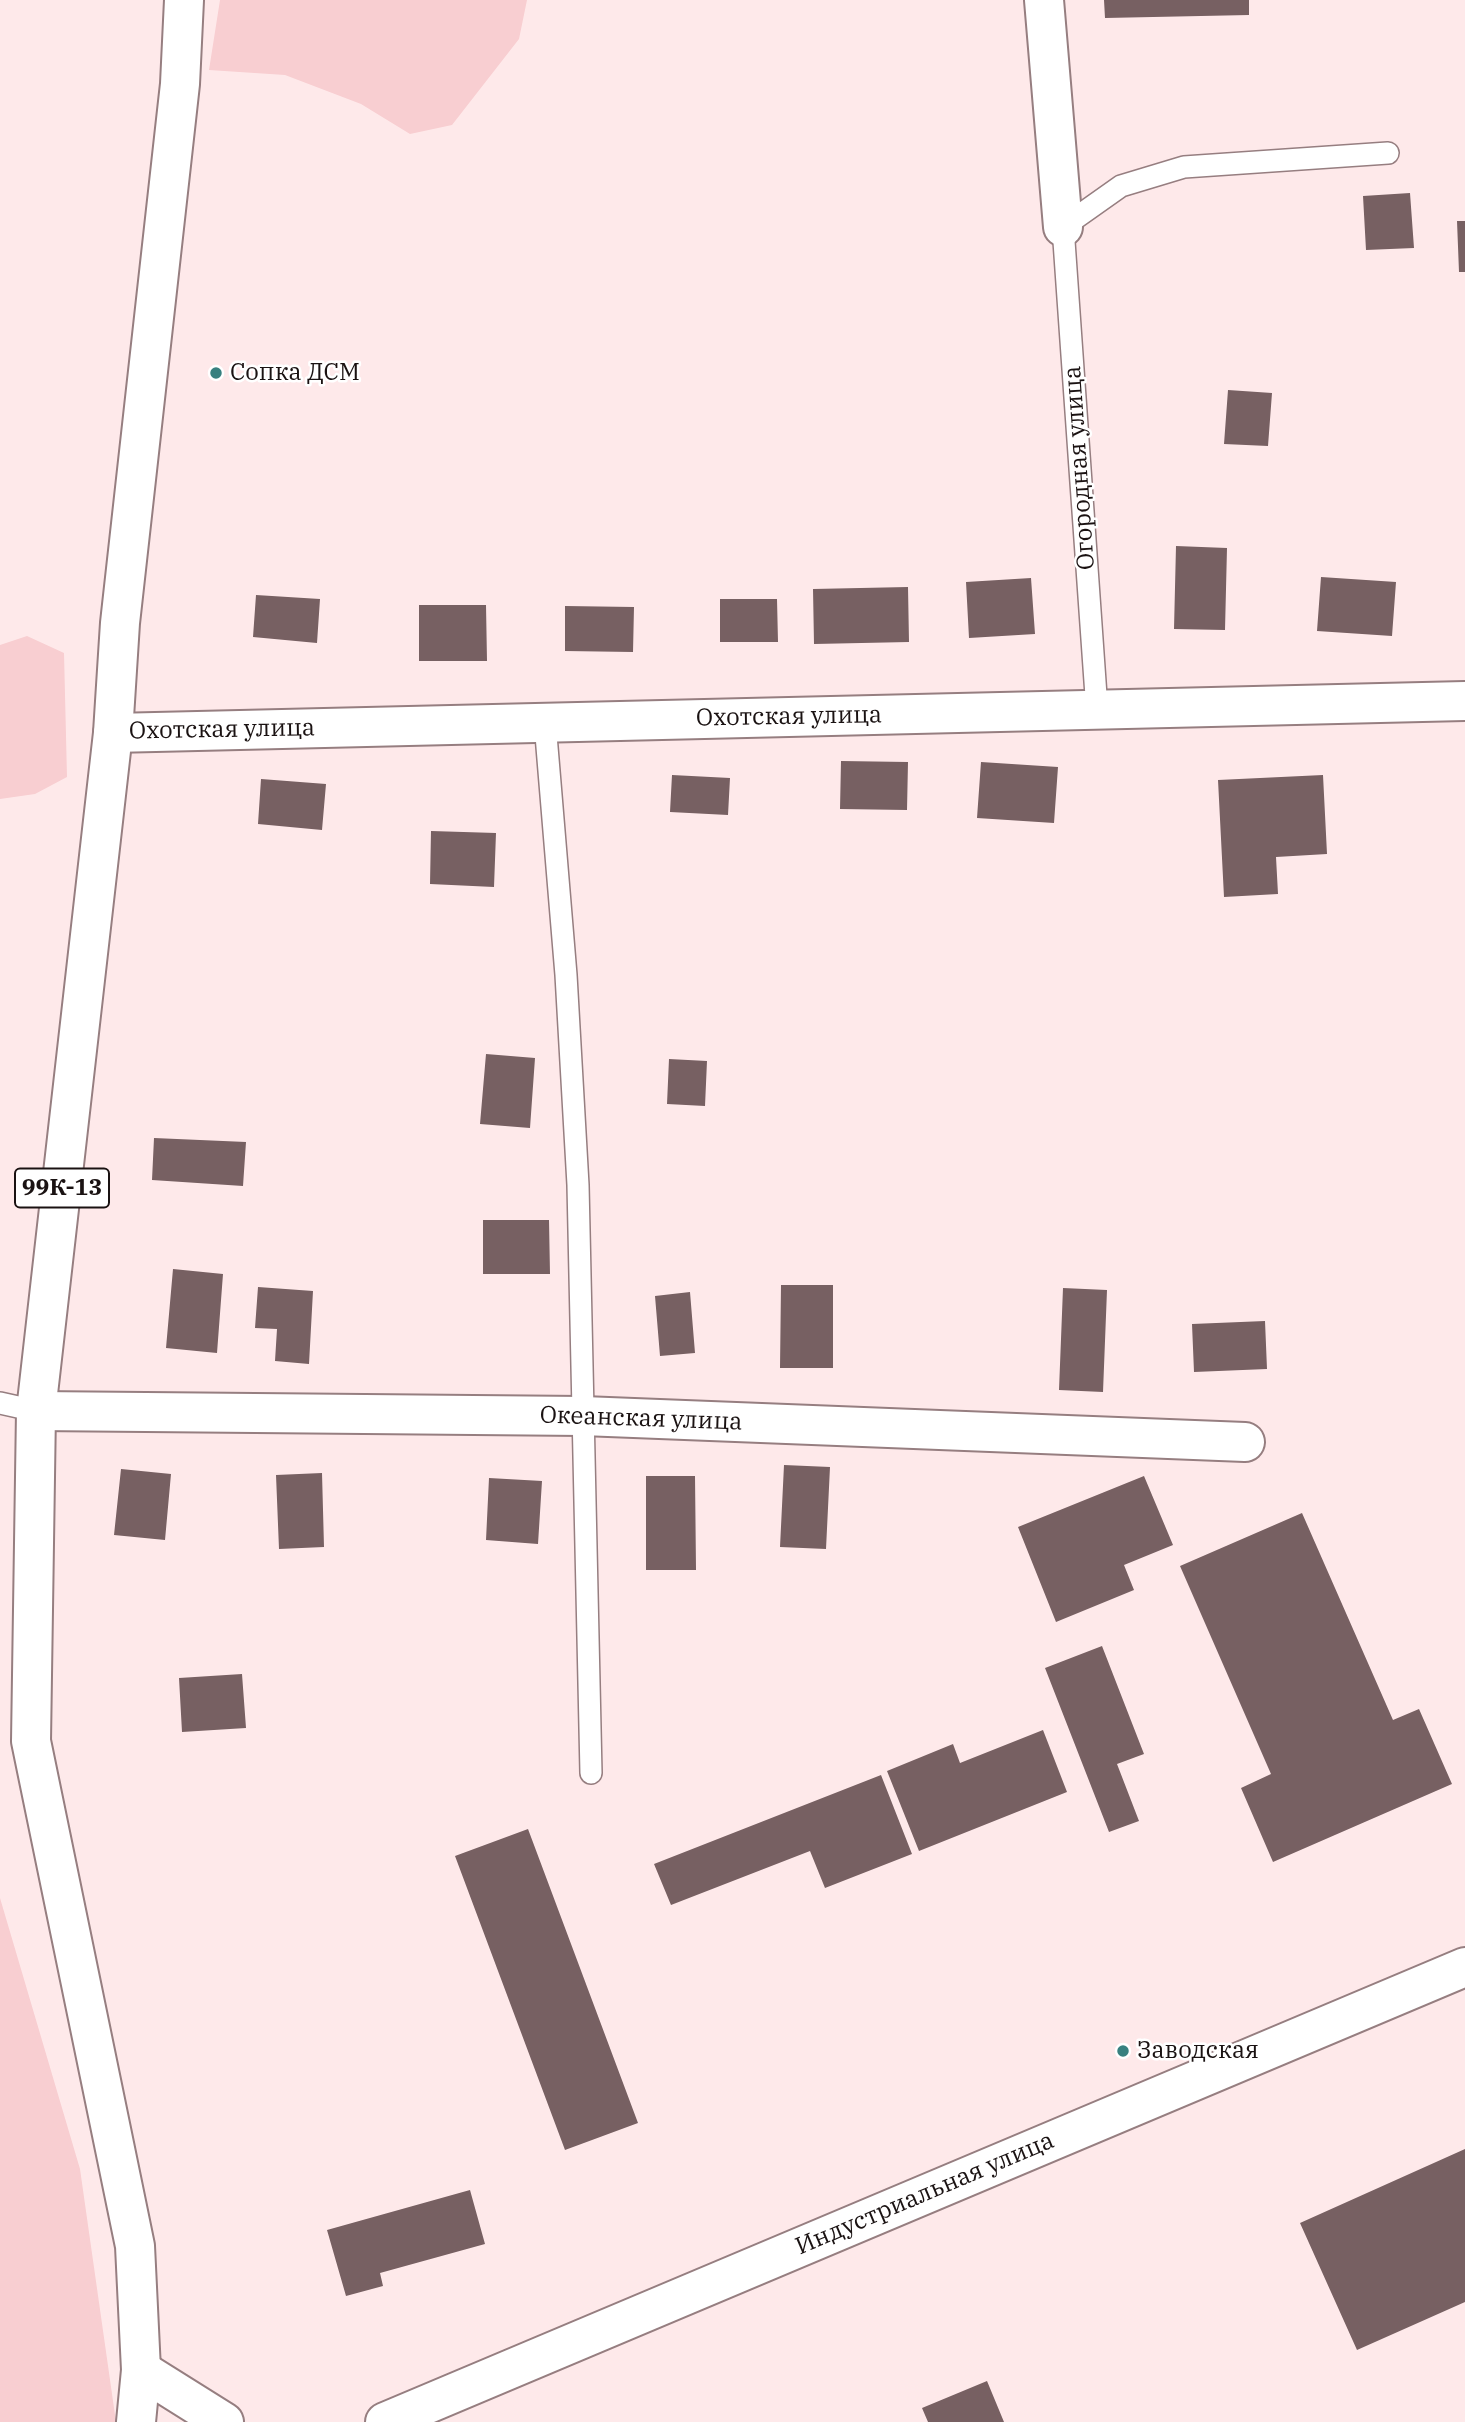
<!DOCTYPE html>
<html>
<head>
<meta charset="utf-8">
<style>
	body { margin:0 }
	canvas { display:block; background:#fee9ea }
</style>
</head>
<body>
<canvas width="1465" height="2422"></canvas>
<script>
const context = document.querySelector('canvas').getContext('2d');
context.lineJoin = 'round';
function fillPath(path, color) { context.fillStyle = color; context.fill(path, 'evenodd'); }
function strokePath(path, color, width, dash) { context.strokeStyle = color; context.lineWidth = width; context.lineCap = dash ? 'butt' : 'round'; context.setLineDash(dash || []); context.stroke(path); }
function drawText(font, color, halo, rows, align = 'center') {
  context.font = font + ' "IBM Plex Serif",serif'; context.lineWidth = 5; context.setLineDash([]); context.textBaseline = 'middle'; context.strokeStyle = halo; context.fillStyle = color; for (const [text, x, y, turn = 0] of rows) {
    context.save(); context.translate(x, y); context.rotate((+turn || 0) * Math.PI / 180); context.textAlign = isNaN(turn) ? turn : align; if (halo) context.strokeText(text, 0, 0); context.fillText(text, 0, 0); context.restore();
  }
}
fillPath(new Path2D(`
	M220,0H527L519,39L452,125L410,134L361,104L285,75L209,70Z
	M27,636L64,653L67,777L35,794L0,799V645Z
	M0,1898L80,2169L116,2422H0Z`), '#f8ced1');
fillPath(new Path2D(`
	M1104,0H1249V15L1105,18Z
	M1410,193L1414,248L1366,250L1363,196Z
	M1457,221H1465V272H1459Z
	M1228,390L1272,393L1268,446L1224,444Z
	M1176,546L1227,548L1225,630L1174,629Z
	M1321,577L1396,582L1392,636L1317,631Z
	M1031,578L1035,634L969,638L966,582Z
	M908,587L909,642L814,644L813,589Z
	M256,595L320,599L317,643L253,637Z
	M720,599H777L778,642H720Z
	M419,605H486L487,661H419Z
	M565,606L634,607L633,652L565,651Z
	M841,761L908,762L907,810L840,809Z
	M981,762L1058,767L1054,823L977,818Z
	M672,775L730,778L728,815L670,812Z
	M1323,775L1327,854L1276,857L1278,894L1224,897L1218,780Z
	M261,779L326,784L322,830L258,824Z
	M431,831L496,833L494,887L430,884Z
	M486,1054L535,1058L530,1128L480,1124Z
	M669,1059L707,1061L705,1106L667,1104Z
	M154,1138L246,1142L243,1186L152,1180Z
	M483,1220H549L550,1274H483Z
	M173,1269L223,1274L217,1353L166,1348Z
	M781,1285H833V1368H780Z
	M258,1287L313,1291L309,1364L275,1361L277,1329L255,1328Z
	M1063,1288L1107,1290L1103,1392L1059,1390Z
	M690,1292L695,1353L660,1356L655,1296Z
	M1265,1321L1267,1369L1194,1372L1192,1324Z
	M784,1465L830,1467L826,1549L780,1547Z
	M121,1469L171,1474L165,1540L114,1535Z
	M322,1473L324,1547L279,1549L276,1475Z
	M646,1476H695L696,1570H646Z
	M1144,1476L1173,1545L1124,1565L1134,1590L1056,1622L1018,1527Z
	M489,1478L542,1481L538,1544L486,1540Z
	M1302,1513L1393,1720L1419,1709L1452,1784L1273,1862L1241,1788L1271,1774L1180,1566Z
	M1102,1646L1144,1754L1117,1764L1139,1821L1109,1832L1045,1668Z
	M242,1674L246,1728L182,1732L179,1678Z
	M1043,1730L1067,1792L919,1851L887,1771L953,1744L960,1763Z
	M881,1775L912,1854L825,1888L810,1851L671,1905L654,1864Z
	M528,1829L638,2123L565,2150L455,1856Z
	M1465,2149V2302L1357,2350L1300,2223Z
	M470,2190L485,2244L380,2273L383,2286L346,2296L327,2230Z
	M987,2381L1004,2422H928L922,2408Z`), '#776062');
const service = new Path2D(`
	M1097,710L1063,227L1121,186L1184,167L1388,153
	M545,723L566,975L578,1185L591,1773
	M0,1403L36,1411`);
const minor = new Path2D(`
	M1044,0L1063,227
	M113,733L1465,701
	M36,1411L583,1416L1245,1442
	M141,2370L224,2422
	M385,2422L1465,1967`);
const primary = new Path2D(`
	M136,2422L141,2370L135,2246L31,1741L36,1411L113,733L120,623L180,84L184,0`);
strokePath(service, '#967e80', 24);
strokePath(minor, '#967e80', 42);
strokePath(primary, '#967e80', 42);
strokePath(service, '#fff', 21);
strokePath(minor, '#fff', 38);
strokePath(primary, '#fff', 38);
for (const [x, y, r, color] of [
	[216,373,7,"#38807f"],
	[1123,2051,7,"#38807f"]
]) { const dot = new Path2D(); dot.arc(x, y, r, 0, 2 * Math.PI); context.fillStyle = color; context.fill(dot); strokePath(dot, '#fff', 2.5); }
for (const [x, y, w] of [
	[62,1188,94]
]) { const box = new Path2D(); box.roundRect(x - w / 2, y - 19.5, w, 39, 5); context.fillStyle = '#fff'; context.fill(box); strokePath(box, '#1a1212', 2); }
drawText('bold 23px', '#1a1212', null, [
	["99К-13",62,1188]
]);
drawText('24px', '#1a1212', '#fff', [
	["Сопка ДСМ",230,373],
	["Заводская",1137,2051]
], 'left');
drawText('24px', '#1a1212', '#fff', [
	["Огородная улица",1080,468,-94],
	["Охотская улица",789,717,-1],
	["Охотская улица",222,730,-1],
	["Океанская улица",641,1419,2],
	["Индустриальная улица",925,2194,-23]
]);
</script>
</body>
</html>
